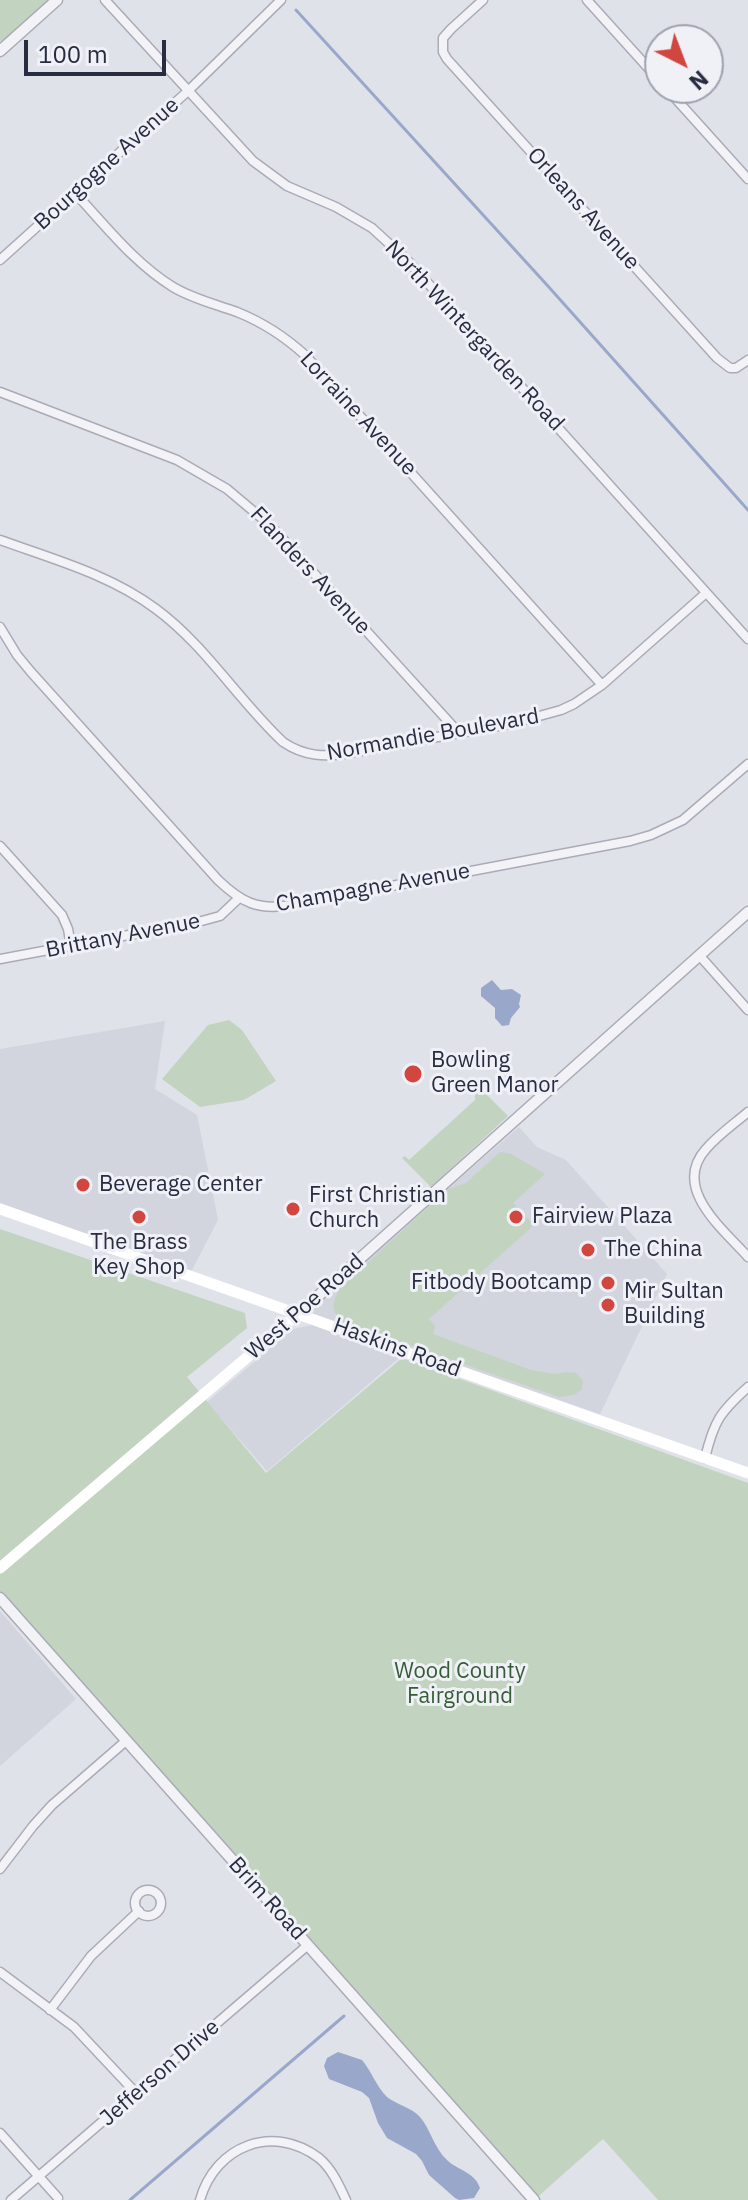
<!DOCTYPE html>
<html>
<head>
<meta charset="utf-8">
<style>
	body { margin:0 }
	#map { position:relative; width:748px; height:2200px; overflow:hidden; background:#e0e2e9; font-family:"IBM Plex Sans",sans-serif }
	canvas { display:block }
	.north { position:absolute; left:644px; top:24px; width:80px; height:80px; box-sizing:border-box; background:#eff1f7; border:2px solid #9fa2ae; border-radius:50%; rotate:138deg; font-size:22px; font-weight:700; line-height:32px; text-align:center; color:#282c41 }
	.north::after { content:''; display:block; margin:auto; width:28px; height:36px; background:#d24640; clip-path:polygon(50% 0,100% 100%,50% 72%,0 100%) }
	.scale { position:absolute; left:24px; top:40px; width:142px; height:36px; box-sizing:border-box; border:4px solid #282c41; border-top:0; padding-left:10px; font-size:24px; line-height:28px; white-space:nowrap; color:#282c41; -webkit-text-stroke:6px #eff1f7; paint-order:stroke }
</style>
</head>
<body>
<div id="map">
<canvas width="748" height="2200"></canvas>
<div class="north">N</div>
<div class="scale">100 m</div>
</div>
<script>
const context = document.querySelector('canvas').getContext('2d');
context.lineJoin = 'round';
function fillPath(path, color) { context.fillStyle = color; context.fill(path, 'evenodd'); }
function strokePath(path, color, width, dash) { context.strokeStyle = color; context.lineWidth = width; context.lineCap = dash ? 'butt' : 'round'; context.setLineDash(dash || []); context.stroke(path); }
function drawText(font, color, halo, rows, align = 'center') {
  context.font = font + ' "IBM Plex Sans",sans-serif'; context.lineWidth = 6; context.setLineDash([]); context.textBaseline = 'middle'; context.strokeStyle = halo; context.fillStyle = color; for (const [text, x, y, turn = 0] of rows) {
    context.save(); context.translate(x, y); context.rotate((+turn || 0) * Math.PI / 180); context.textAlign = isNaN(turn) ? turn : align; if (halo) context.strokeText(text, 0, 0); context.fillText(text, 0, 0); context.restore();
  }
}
fillPath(new Path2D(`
	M165,1021L155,1089L197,1115L218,1220L191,1272L0,1203V1049Z
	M519,1127L537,1147L566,1160L667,1274L600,1414L306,1312Z
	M312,1325L400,1357L267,1471L207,1402L293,1329Z
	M0,1611L76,1699L0,1766Z`), '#d2d4de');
fillPath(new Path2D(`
	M0,0H57L5,46L0,40Z
	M229,1020L242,1030L276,1081L244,1100L200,1107L162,1079L208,1025Z
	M480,1088L508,1116L431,1187L402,1158L405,1156L409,1160L475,1100V1091Z
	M500,1152L511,1154L545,1174L513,1203L534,1225L429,1319L435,1326L433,1334L531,1370L555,1374L566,1372L576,1373L583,1381L582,1389L574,1395L559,1397L343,1322C330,1310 332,1303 340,1288L448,1189L466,1183Z
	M0,1229L245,1313L247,1328L187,1377L266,1473L402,1358L748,1483V2200H658L603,2139L534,2200L0,1598Z`), '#c2d3c0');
fillPath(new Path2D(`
	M492,980L501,990L512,989L521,995L519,1004L520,1007L511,1018L509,1025L502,1026L495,1018V1008L481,996V988Z
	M338,2052L362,2060C372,2072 376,2086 387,2097C397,2105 411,2107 420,2117C431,2130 434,2148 447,2160C457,2170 475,2172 480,2188L474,2198L459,2200L455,2198L429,2175L422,2161L416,2154L387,2138L378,2123L369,2098L362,2092L329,2079L324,2066L327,2058Z`), '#99a8ca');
strokePath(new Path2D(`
	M296,10L547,285L748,510
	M130,2200L344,2016`), '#99a8ca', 3);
const minor = new Path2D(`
	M105,0L253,161L287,186L336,207L372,228L408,261L748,639
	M483,0L451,29L443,38V52L447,59L717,358L730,368H736L748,360
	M587,0L660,81
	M666,88L748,179
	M75,193C106,226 134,263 173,287C193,299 215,304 237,312C262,322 284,336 305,355L602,685
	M0,260L188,91L281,0
	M0,392L177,460L227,489L271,526L459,733
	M0,540C53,559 111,575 156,609C205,645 239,701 283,742C305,757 325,757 350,753L514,723L561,710L574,704L602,685L706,593
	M0,627L17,655L31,672L218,880C241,902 258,911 291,905L630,841L651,835L683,820L748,764
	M0,846L62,915L68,929L71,946
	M699,955L748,1010
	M0,959L198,922L220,916L239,898
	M748,1112C734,1124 718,1135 706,1149C671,1188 723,1229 748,1257
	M705,1458C714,1421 720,1412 748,1387
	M0,1869L33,1826L52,1805L127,1740
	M135 1903a13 13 0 1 1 26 0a13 13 0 1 1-26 0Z
	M0,1972L74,2027L136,2093
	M50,2010L91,1956L139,1911
	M0,2133L58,2198
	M11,2200L308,1945
	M200,2200C215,2146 273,2123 319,2158C332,2169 339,2185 346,2200`);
const tertiary = new Path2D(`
	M0,51L57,0
	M299,1313L748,912
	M0,1598L534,2200`);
strokePath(minor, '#a9abb7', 11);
strokePath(tertiary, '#a9abb7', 13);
strokePath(minor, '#f3f3f7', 8);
strokePath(tertiary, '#f3f3f7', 10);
strokePath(new Path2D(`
	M0,1209L748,1473
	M0,1568L299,1313`), '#fff', 11);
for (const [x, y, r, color] of [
	[413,1074,10,"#d24640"],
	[83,1185,8,"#d24640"],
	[293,1209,8,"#d24640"],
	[139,1217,8,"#d24640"],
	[516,1217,8,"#d24640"],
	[588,1250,8,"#d24640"],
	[608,1283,8,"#d24640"],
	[608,1305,8,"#d24640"]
]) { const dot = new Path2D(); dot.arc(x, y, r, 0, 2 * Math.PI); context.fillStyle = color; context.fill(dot); strokePath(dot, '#eff1f7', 3); }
drawText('22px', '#282c41', '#eff1f7', [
	["Bourgogne Avenue",107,164,-42],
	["Orleans Avenue",583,209,48],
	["North Wintergarden Road",474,336,47],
	["Lorraine Avenue",358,414,47],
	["Flanders Avenue",310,571,47],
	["Normandie Boulevard",433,735,-10],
	["Champagne Avenue",373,888,-10],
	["Brittany Avenue",123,936,-11],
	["West Poe Road",305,1307,-41],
	["Haskins Road",397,1348,20],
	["Brim Road",267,1899,48],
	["Jefferson Drive",160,2073,-41]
]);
drawText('22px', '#282c41', '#eff1f7', [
	["Bowling",431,1061],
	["Green Manor",431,1086],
	["Beverage Center",99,1185],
	["First Christian",309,1196],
	["Church",309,1221],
	["Fairview Plaza",532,1217],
	["The Brass",139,1243,"center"],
	["Key Shop",139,1268,"center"],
	["The China",604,1250],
	["Fitbody Bootcamp",592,1283,"right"],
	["Mir Sultan",624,1292],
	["Building",624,1317]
], 'left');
drawText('22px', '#355d35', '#eff1f7', [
	["Wood County",460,1672],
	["Fairground",460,1697]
]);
</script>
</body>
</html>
